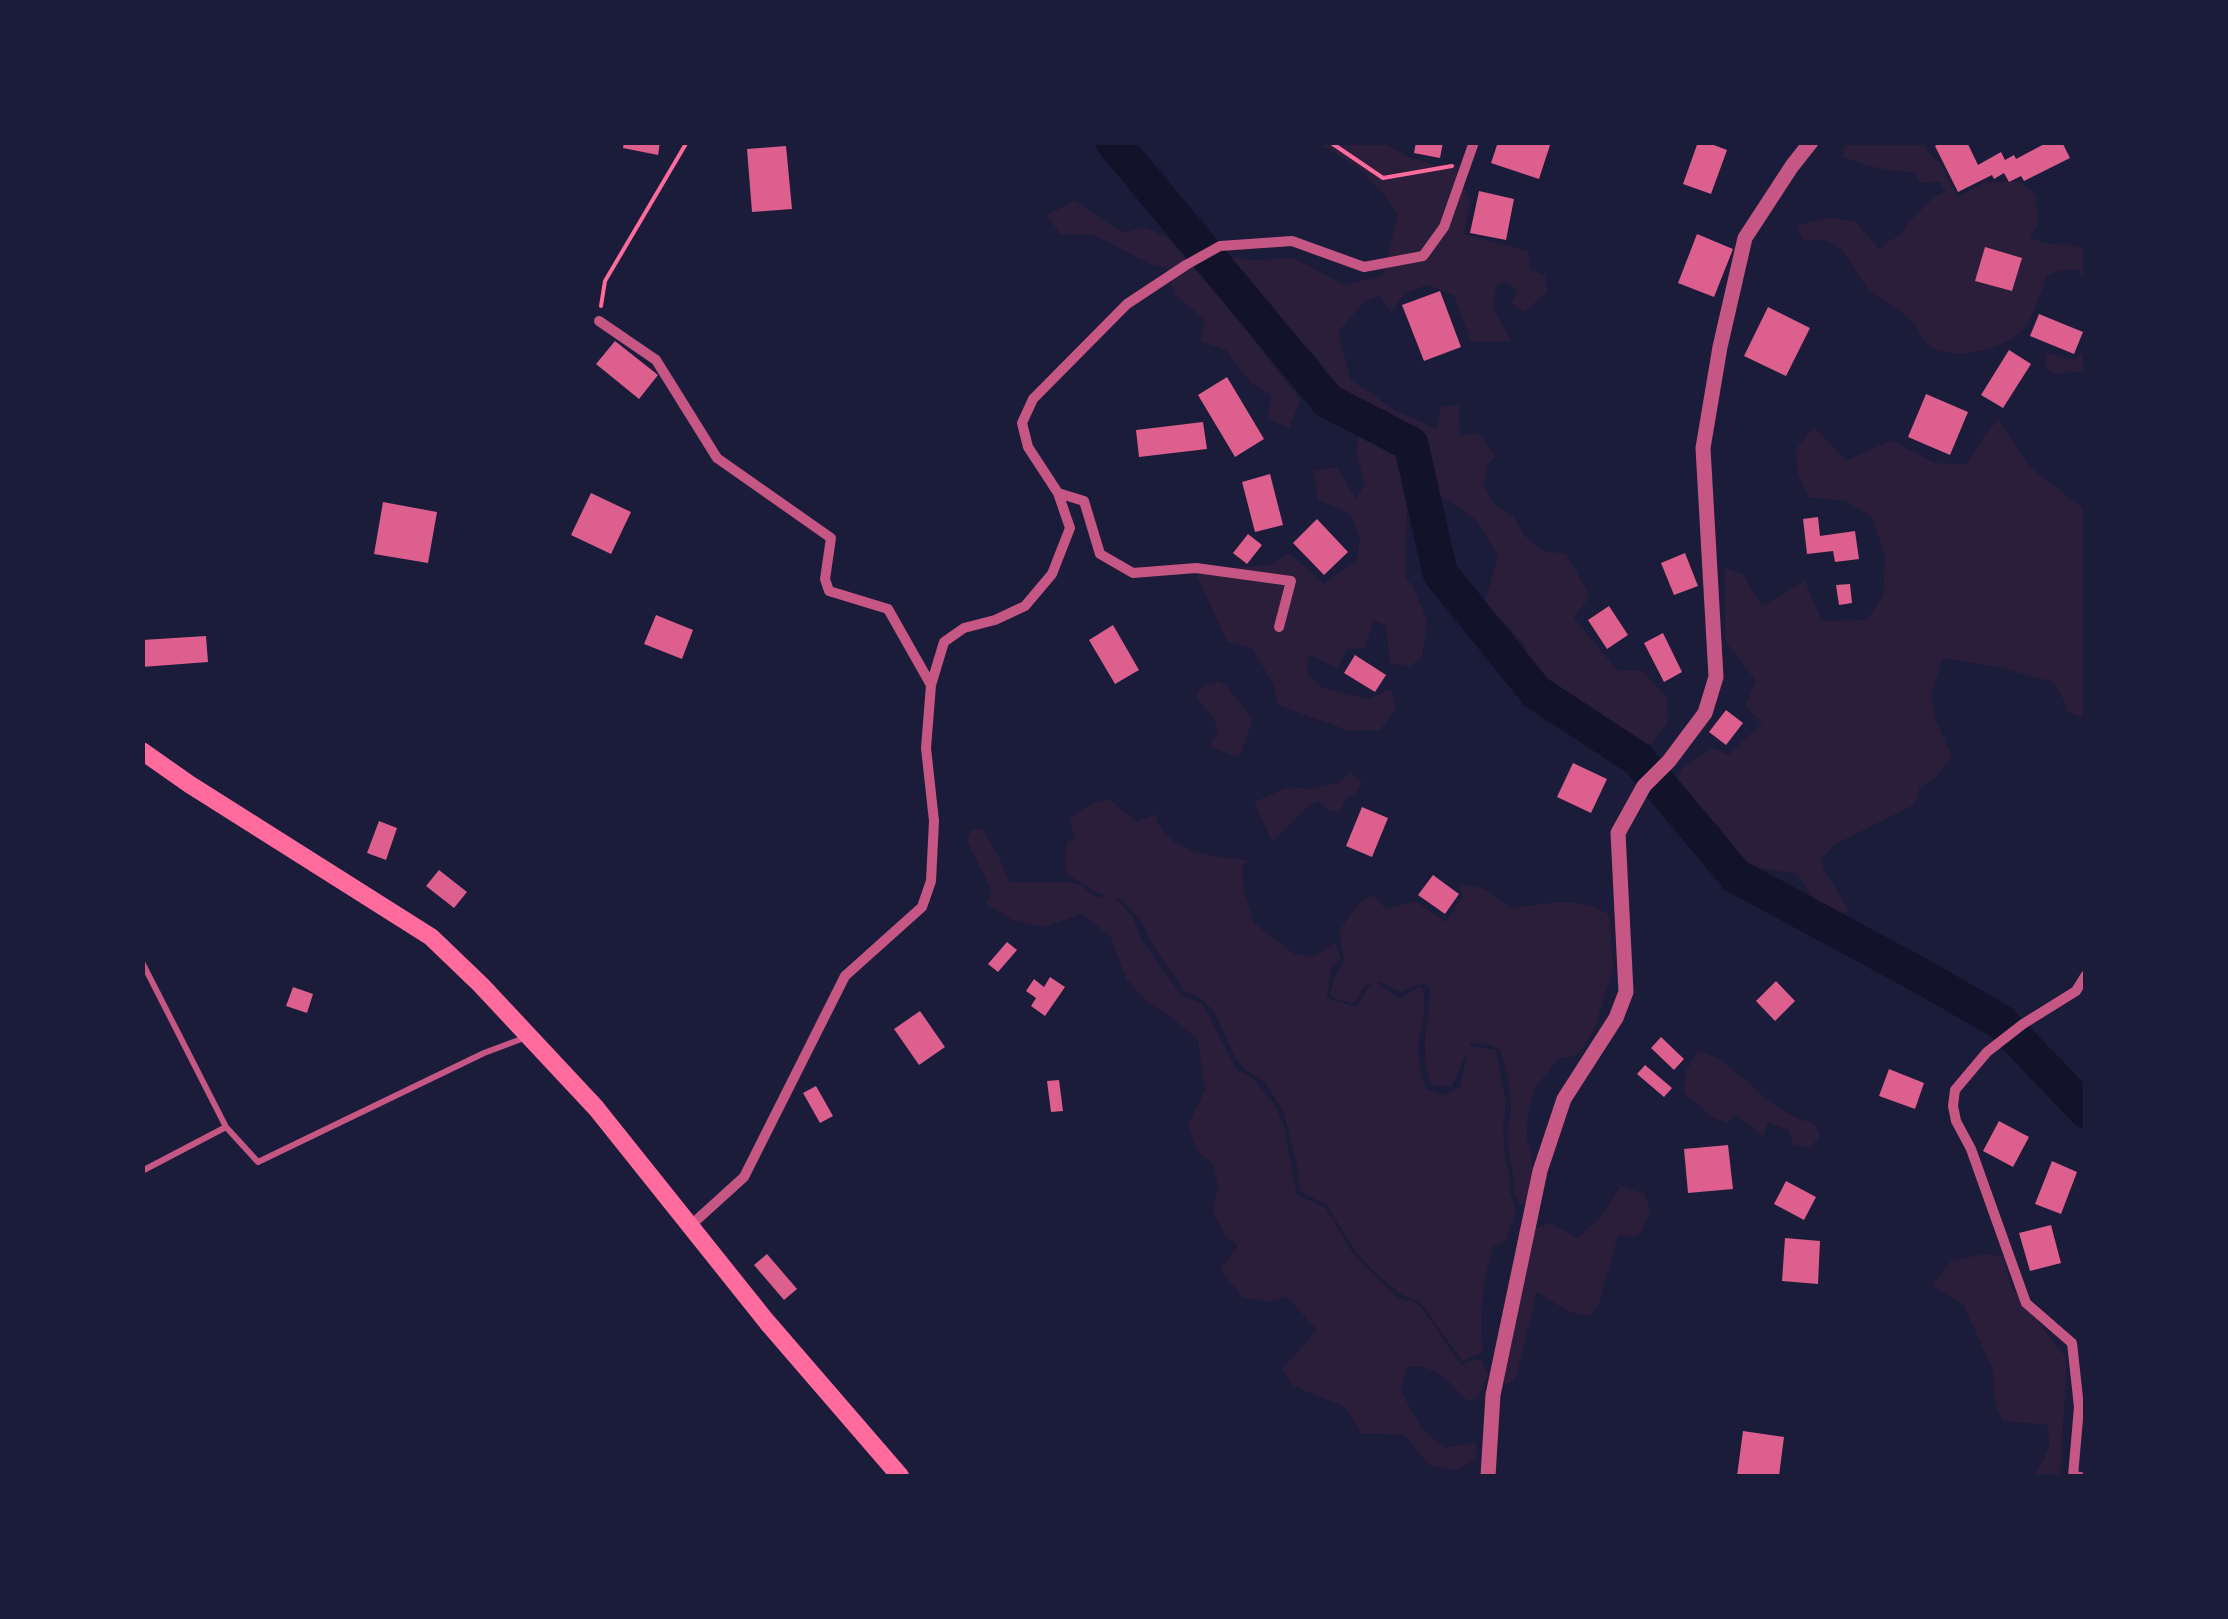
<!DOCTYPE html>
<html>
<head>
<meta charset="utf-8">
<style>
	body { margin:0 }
	#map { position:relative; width:2228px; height:1619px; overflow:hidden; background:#1b1b3a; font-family:Karla,sans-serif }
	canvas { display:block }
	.frame { position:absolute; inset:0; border:145px solid #1b1b3a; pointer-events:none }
</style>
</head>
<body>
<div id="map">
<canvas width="2228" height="1619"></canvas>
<div class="frame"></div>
</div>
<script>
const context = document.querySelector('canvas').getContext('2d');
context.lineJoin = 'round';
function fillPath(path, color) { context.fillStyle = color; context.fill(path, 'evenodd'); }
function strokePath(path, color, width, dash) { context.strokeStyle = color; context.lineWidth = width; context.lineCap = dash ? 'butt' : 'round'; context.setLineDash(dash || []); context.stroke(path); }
fillPath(new Path2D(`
	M1318,143H1383L1409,157L1434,165L1455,163L1470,202L1464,234L1528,251L1530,269L1545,276L1548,293L1539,298L1525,313L1511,303L1517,291L1507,281L1496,285L1493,309L1512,341L1471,342L1454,296L1427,285L1405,293L1391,313L1380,296L1365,301L1338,332L1351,380L1395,410L1437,429L1441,407L1459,405L1460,436L1478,433L1496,456L1488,464L1483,484L1494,504L1514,517L1525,536L1545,552L1566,553L1590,596L1574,618L1617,670L1643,671L1667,698L1668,722L1652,744L1631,746L1578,711L1533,673L1523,643L1485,603L1498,555L1475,519L1437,493L1414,502L1407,512L1405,576L1413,587L1427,619L1422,658L1408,667L1390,663L1386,625L1373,621L1365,648L1348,649L1337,668L1309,655L1307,674L1321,687L1368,699L1391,689L1396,708L1380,730L1349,731L1278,705L1273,683L1252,649L1227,641L1197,576L1214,569L1269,565L1289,553L1324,584L1357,560L1360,538L1351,514L1318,500L1313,470L1337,467L1356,499L1365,484L1357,456L1359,407L1336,389L1316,356L1294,337L1270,311L1249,284L1231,257L1250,260L1293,258L1345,285L1383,275L1398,215L1386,197L1359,168Z
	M1845,143H1924L1931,155L1939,162L1958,197L1985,182L2019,181L2036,195L2038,225L2030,236C2049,251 2066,238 2085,250V281L2078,269L2061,270L2047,275C2041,290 2033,320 2022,331C2004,350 1949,363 1928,344C1920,337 1918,325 1910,319C1899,309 1883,302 1872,292C1846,268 1851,235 1803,240L1799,233V225L1827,218L1855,221L1880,250L1884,244L1901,235L1907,224L1934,197L1946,191L1939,182L1920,183L1915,172C1888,172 1867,166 1843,157Z
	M1075,200L1095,215L1124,233L1143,227L1167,237L1235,315L1300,400L1289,429L1268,418L1271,395L1251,383L1226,350L1201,342L1204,319L1175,295L1167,268L1150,264L1094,235L1060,234L1047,215Z
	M2085,350V371L2054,374L2046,367V353L2074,360Z
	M1999,419L2030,467L2085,510V719L2067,711L2065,702L2053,682L1997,667L1943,658L1931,695L1936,721L1952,757L1936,777L1920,787L1914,805L1836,844L1821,859L1825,872L1850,911L1836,915L1822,911L1797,874L1746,866L1733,852L1720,828L1698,804L1672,792L1682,768L1713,748L1729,755L1762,723L1745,706L1756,681L1725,641V568L1743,574L1762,606L1805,581L1822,621L1867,620L1883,596L1885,555L1872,517L1846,501L1809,497L1798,474L1796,449L1814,427L1846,461L1891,440L1935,463L1967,464L1984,436Z
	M1219,681L1228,688L1253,719L1239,758L1210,746V743L1218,734L1214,719L1198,700L1197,692L1206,685Z
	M1350,773L1362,782L1356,795L1346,798L1340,812L1329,811L1318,801C1299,810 1289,828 1272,841L1254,802L1289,787L1308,789L1338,783Z
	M1109,799L1137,822L1155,814C1164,853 1216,857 1249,860L1242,867L1244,891L1254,923L1294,954L1315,956L1335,943L1341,959L1331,968L1327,998L1356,1007L1369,986L1375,982L1366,985L1354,1004L1334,998L1330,994L1334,978L1344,961L1339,931L1360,901L1373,895L1386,909L1416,901L1446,922L1463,896L1459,889L1461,886C1485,883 1492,897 1511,908C1543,904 1584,895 1610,916L1613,969L1594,1030L1578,1054L1571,1057H1560L1534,1089L1528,1111L1527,1137L1533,1166L1526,1203L1520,1205L1514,1194V1180L1509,1156L1508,1134L1511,1108L1509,1081L1500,1050L1488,1044L1471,1043L1469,1046L1496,1050L1506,1103L1503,1127L1505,1159L1509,1171L1510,1193L1516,1210L1506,1240L1494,1246C1482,1281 1479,1316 1483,1352L1462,1361L1421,1303L1399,1293L1377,1274L1357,1254L1326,1204L1304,1194L1300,1189L1297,1165L1284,1113L1265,1082L1246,1071L1236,1059L1213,1010L1200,998L1184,991L1154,947L1140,919L1121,899L1116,898L1132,916L1143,942L1182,996L1203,1004L1236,1069L1252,1078L1274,1103L1284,1126L1297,1195L1325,1207L1354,1255L1397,1297L1419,1304L1462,1366L1466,1362L1481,1359L1488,1375L1478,1398L1468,1401C1448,1382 1436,1363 1406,1367L1401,1391L1422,1429L1445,1448L1475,1442L1477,1457L1457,1471L1429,1465L1405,1435L1361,1433L1345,1407L1293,1386L1282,1369L1317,1330L1287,1297L1267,1302L1242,1297L1220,1269L1238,1246L1226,1237L1213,1211L1218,1187L1213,1165L1197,1151L1188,1124L1205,1090L1198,1040L1171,1017L1146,1001L1126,978L1110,936L1081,914L1045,927L1014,921L986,903L992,891L967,841L971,830L983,829L1000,859L1009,882H1065L1081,885L1096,898L1107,896L1094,891L1067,874L1065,865L1067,842L1075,839L1070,820C1082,808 1093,802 1109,799ZM1378,981L1401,992L1424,983L1430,988C1431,1011 1423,1032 1425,1054C1425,1065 1429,1075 1432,1086H1452L1468,1049L1460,1087L1443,1095L1425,1089C1423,1077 1418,1062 1418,1049C1419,1029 1430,1005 1421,986L1398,999L1377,982Z
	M1698,1051C1739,1059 1764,1114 1814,1123L1820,1136L1810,1148L1793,1145L1789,1131L1768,1122L1763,1137L1736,1114L1727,1123L1711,1116L1684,1093L1686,1071Z
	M1621,1186L1645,1194L1650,1212L1640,1234L1631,1237L1618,1236L1599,1304L1590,1315C1568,1316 1555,1302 1537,1292L1515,1380L1505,1385L1502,1375L1534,1229L1550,1223L1578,1238L1600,1217Z
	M1984,1254L2003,1256L2011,1286L2067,1359L2060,1476H2034L2049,1449L2048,1425L2003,1421L1995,1403L1993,1371L1963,1304L1932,1286L1951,1261Z`), '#2a1e3b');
strokePath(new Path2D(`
	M1113,142L1328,401L1411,444L1440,573L1536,692L1638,759L1736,876L1923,977L2001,1022L2086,1111`), '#12122b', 35);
fillPath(new Path2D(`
	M624,142H660L658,155L623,148Z
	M1416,142H1443L1440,158L1414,153Z
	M1498,142H1551L1539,179L1491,163Z
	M1698,142H1706L1727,150L1711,194L1683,184Z
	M1941,142H1967L1978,165L2001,152L2005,160L2014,155L2016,159L2048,142H2062L2070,158L2024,181L2021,176L2009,182L2004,173L1994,179L1992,175L1958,192L1935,146Z
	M786,146L792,209L752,212L747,149Z
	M1479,191L1514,199L1506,240L1470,233Z
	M1697,234L1733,249L1714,297L1678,283Z
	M1985,247L2022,258L2012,291L1975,281Z
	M1440,291L1461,347L1424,361L1402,305Z
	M1768,307L1810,328L1786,376L1744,356Z
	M2039,314L2083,332L2074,354L2030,336Z
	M615,341L658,375L639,399L596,364Z
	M2009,350L2031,364L2003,408L1981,395Z
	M1227,377L1264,439L1235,457L1198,395Z
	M1926,394L1968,412L1950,455L1908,437Z
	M1203,422L1207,449L1139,457L1136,430Z
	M1270,474L1283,525L1255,532L1242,482Z
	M591,493L631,512L611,554L571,535Z
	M383,502L437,512L428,563L374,554Z
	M1818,517L1820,536L1855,531L1859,559L1835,562L1833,551L1807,554L1803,519Z
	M1317,519L1348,552L1324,575L1293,543Z
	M1248,534L1262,545L1247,564L1233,553Z
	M1685,553L1698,586L1674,595L1661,563Z
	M1850,584L1852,603L1839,605L1836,585Z
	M1609,606L1628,635L1607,649L1588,620Z
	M656,615L693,630L682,659L644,644Z
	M1113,625L1139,670L1115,684L1089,640Z
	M1663,633L1682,672L1664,682L1644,643Z
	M206,636L208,662L142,667V640Z
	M1355,655L1386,675L1375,692L1344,673Z
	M1726,710L1743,723L1726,745L1709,732Z
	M1573,763L1607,779L1591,813L1557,797Z
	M1362,807L1388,818L1372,857L1346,846Z
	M379,821L397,828L386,860L367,853Z
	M439,870L467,892L454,908L426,886Z
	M1433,875L1459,894L1445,914L1418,895Z
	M1007,942L1017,950L998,972L988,964Z
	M1050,977L1065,987L1045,1016L1031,1006L1036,998L1026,991L1034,979L1044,987Z
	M1776,981L1795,1001L1775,1021L1756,1001Z
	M293,987L313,994L307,1013L286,1006Z
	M920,1011L945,1047L919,1065L894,1029Z
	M1661,1037L1684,1059L1674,1070L1651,1048Z
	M1645,1065L1672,1088L1664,1097L1637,1074Z
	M1889,1069L1924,1083L1915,1109L1879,1096Z
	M1059,1080L1063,1111L1051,1112L1047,1081Z
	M816,1086L833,1116L820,1123L803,1093Z
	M1999,1121L2029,1137L2013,1167L1983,1151Z
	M1728,1145L1733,1189L1688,1193L1684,1149Z
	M2052,1161L2077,1172L2061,1214L2035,1204Z
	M1786,1181L1816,1197L1804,1220L1774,1204Z
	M2051,1225L2061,1263L2030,1271L2019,1233Z
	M1785,1238L1820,1241L1818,1284L1782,1281Z
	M767,1254L797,1289L784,1300L754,1265Z
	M1743,1431L1784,1437L1779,1476H1737Z`), '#dd5f8e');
strokePath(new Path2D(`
	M1330,142L1383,178L1452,166
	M601,306L605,281L687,142`), '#ff6b9d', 4);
strokePath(new Path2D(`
	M142,962L226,1127L258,1162L484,1053L524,1038
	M142,1171L226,1127
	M2074,1474L2086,1476`), '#c65784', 6);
strokePath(new Path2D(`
	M599,321L656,360L717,458L831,538L825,579L829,591L888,609L931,685
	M1058,493L1084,501L1100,554L1133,573L1196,568L1291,581L1279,627
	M690,1226L744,1177L845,976L922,907L931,881L934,821L926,748L931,685L944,642L964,628L995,620L1025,606L1052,574L1070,528L1058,493L1028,447L1022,423L1033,399L1127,304L1186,265L1220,246L1292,241L1364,267L1423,256L1444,227L1474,142
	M2073,1476L2079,1407L2072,1343L2026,1303L1971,1149L1956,1121L1953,1106L1955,1090L1987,1052L2023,1024L2076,991L2086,975`), '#c65784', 10);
strokePath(new Path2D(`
	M1488,1476L1493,1395L1540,1171L1564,1099L1616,1018L1626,992L1618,833L1644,786L1669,761L1705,713L1716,677L1703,448L1720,347L1745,238L1792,166L1811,142`), '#c65784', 15);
strokePath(new Path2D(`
	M142,751L189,784L431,937L481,985L596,1108L767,1322L900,1476`), '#ff6b9d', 18);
</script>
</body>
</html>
